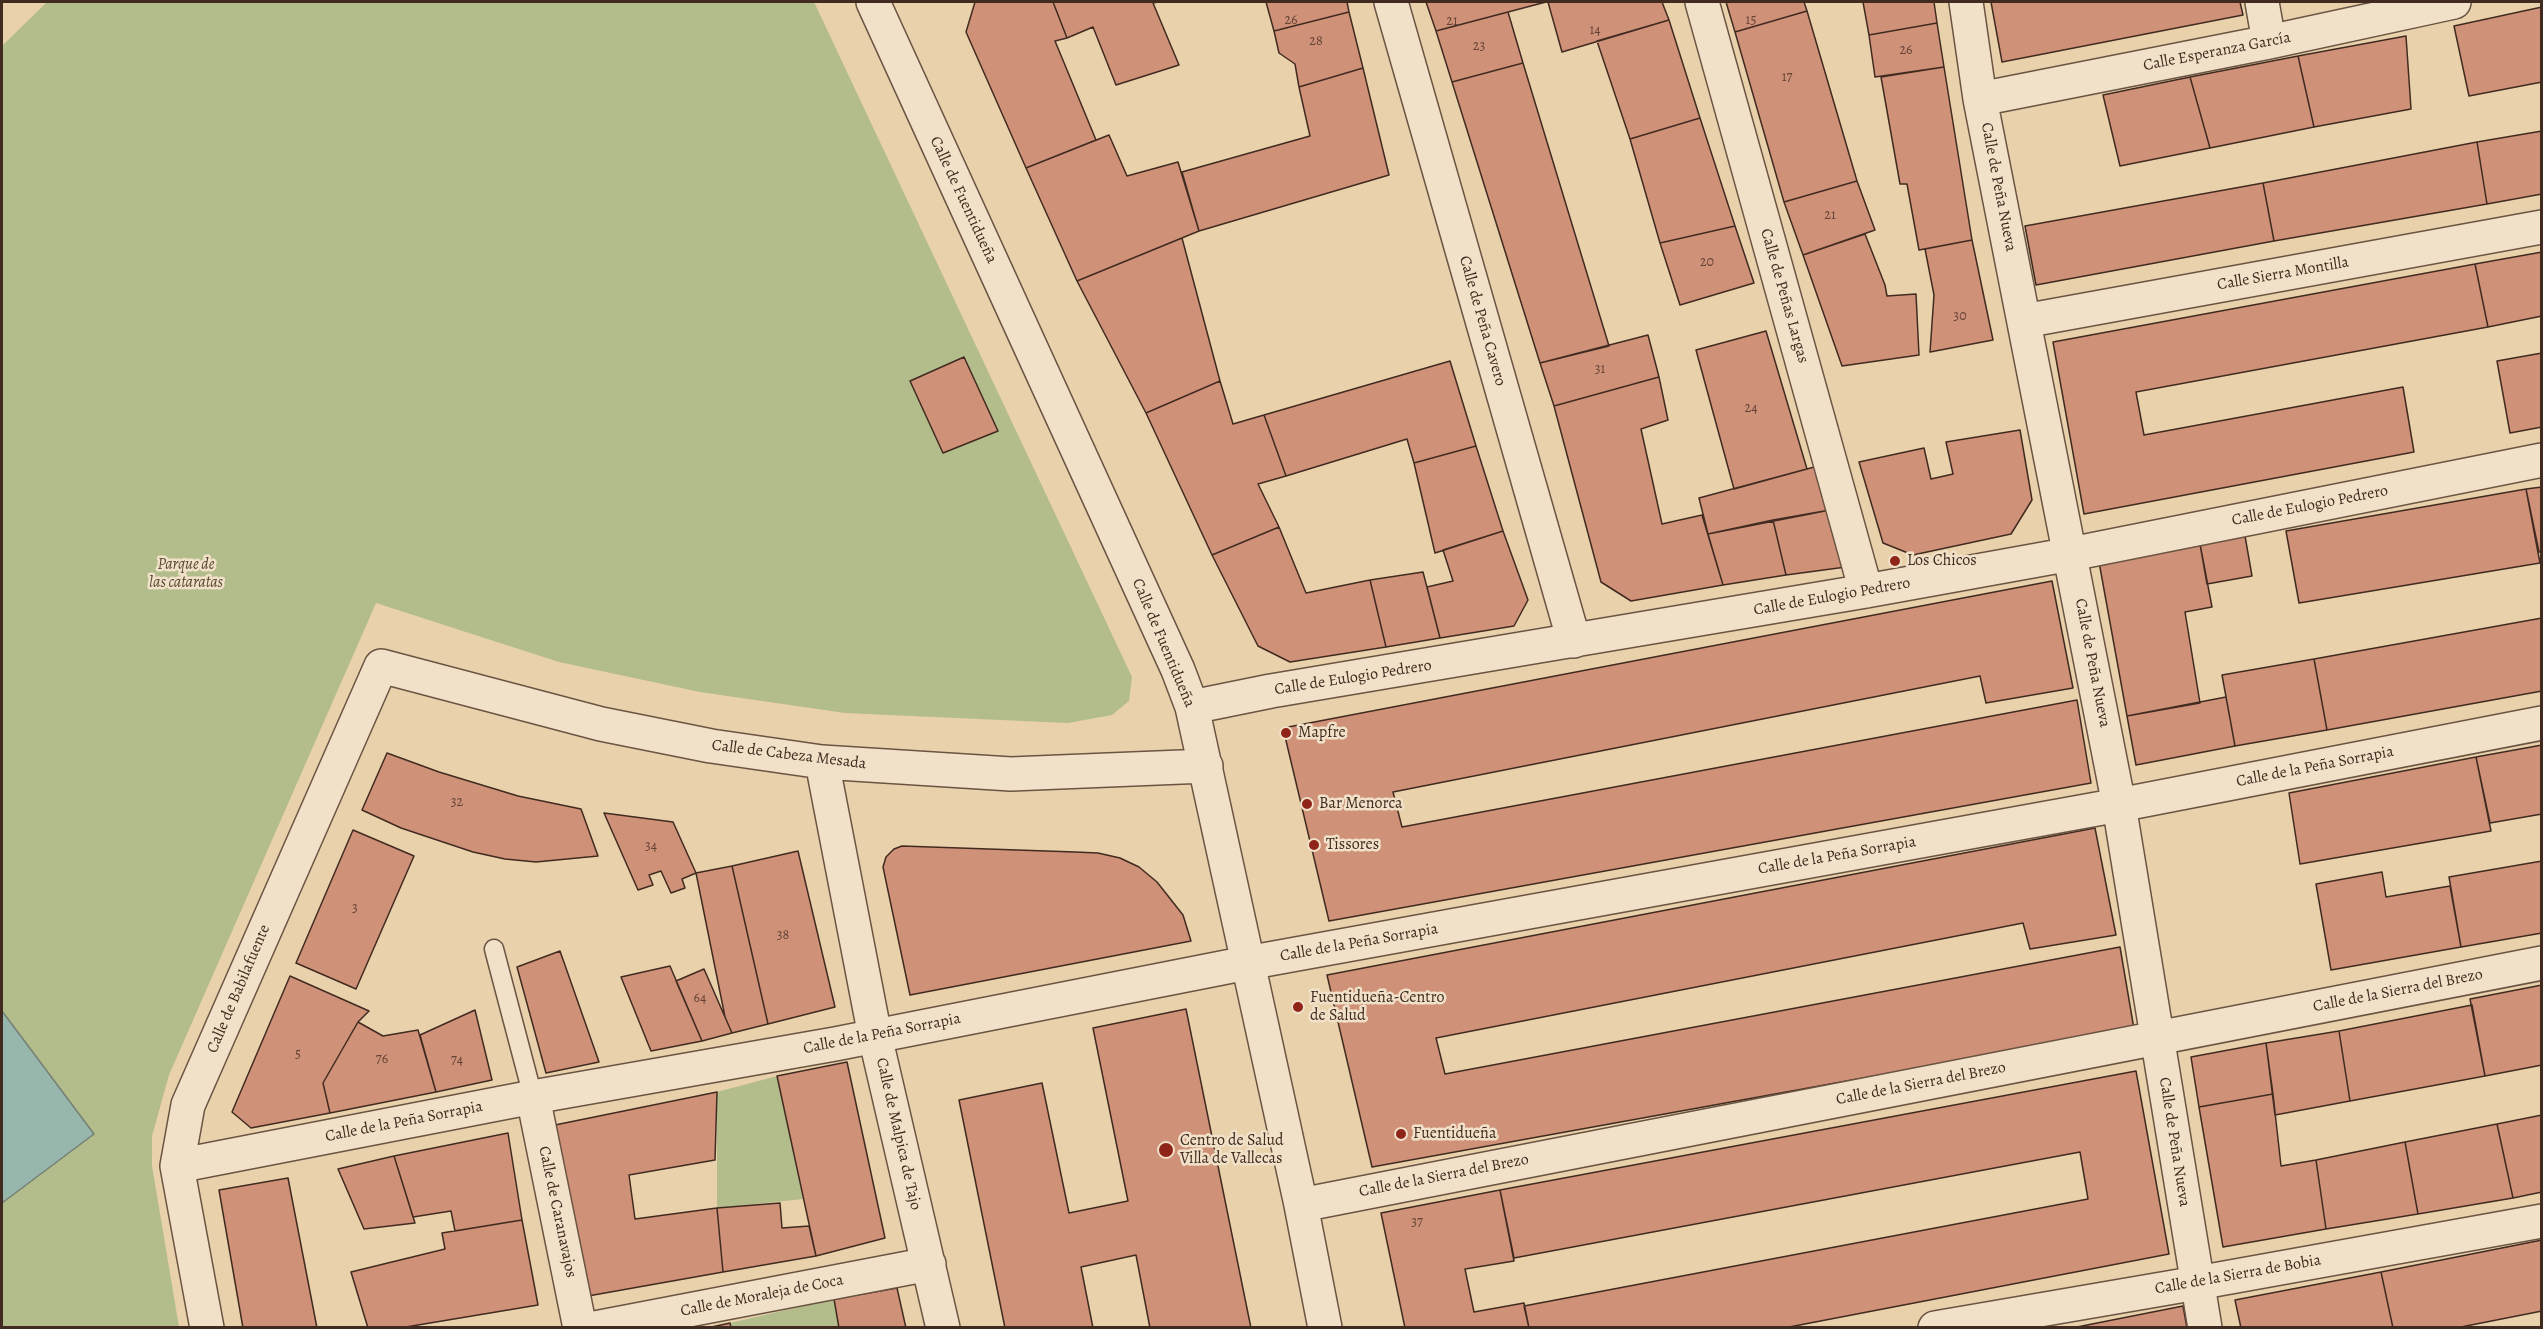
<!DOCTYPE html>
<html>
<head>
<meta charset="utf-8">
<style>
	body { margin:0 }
	#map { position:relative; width:2543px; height:1329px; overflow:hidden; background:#e8d1ab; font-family:Alegreya,serif }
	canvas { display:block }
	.frame { position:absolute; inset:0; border:3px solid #412b20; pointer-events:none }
</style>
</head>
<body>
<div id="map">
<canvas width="2543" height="1329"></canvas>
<div class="frame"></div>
</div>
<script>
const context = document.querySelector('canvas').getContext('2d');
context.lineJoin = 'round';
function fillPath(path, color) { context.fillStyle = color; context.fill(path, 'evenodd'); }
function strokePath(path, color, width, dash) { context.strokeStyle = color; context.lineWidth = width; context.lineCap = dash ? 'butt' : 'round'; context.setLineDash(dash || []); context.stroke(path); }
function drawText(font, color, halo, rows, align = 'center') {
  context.font = font + ' Alegreya,serif'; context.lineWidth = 5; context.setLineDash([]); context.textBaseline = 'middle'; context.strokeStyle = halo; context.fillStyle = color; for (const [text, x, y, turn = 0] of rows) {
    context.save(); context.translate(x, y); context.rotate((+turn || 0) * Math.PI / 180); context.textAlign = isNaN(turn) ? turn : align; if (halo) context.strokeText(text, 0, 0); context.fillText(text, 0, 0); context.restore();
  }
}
fillPath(new Path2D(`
	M47,2H814L1132,677L1129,701L1112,715L1068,723L845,713L700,692L559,662L376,603L169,1075L152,1136V1166L179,1327L2,1328V46Z
	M777,1076L803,1199L717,1208V1092Z
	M834,1299L839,1327L730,1328V1323Z`), '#b3bc8b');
const water = new Path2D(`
	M2,1011L94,1134L2,1203Z`);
fillPath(water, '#97b7ad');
strokePath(water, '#757f75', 1.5);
const building = new Path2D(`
	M975,2H1053L1067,38L1055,41L1096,140L1026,168L966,32Z
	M1053,2H1158L1153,3L1179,65L1116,85L1093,27L1067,38Z
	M1266,2H1347L1349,12L1274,31Z
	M1426,2H1546L1436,31Z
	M1548,2H1662L1669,20L1562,52Z
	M1726,2H1804L1807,11L1735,32Z
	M1863,2H1934L1937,23L1869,35Z
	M1991,2H2240L2243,15L2002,62Z
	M2542,7V82L2469,96L2454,26Z
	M1807,11L1857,181L1784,202L1735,32Z
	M1349,12L1363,68L1299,87L1295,64L1279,53L1274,31Z
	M1508,12L1523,63L1452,82L1436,31Z
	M1669,20L1700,118L1630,139L1597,41Z
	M1937,23L1944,67L1875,77L1869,35Z
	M2406,36L2411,109L2314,127L2298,56Z
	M2298,56L2314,127L2210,148L2190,77Z
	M1523,63L1609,346L1540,363L1452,82Z
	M1944,67L1972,240L1919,250L1907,184H1900L1881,77Z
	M1363,68L1389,175L1199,231L1182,172L1310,136L1299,87Z
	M2190,77L2210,148L2120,166L2103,95Z
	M1700,118L1735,226L1660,243L1630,139Z
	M2542,131V194L2487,204L2477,142Z
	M1109,135L1127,176L1178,162L1199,231L1077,281L1026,168Z
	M2477,142L2487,204L2274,241L2263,183Z
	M1857,181L1875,230L1803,255L1784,202Z
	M2263,183L2274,241L2036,285L2025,226Z
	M1735,226L1754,283L1680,305L1660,243Z
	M1865,234L1885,285L1887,296L1916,294L1919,355L1842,366L1803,255Z
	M1182,238L1220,381L1146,413L1077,281Z
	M1972,240L1993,340L1930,352L1934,295L1925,249Z
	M2542,252V316L2488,327L2475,264Z
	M2475,264L2488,327L2136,392L2144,435L2403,387L2414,452L2084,514L2053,342Z
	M1766,331L1807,469L1734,489L1696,350Z
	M1648,335L1659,377L1554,406L1540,363Z
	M2542,353V427L2510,433L2497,361Z
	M964,357L998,431L943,453L910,381Z
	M1450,361L1476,446L1414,463L1407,439L1286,476L1264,415Z
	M1659,377L1668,420L1641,429L1662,524L1702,515L1723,585L1631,601L1601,582L1554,406Z
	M1220,381L1233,424L1264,415L1286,476L1258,484L1279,527L1212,555L1146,413Z
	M2020,430L2032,500L2011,534L1913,555L1883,543L1859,462L1924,448L1931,479L1953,474L1946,442Z
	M1476,446L1503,531L1435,553L1414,463Z
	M1818,466L1830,510L1708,534L1699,498Z
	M2542,487V552H2539L2526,489Z
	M2526,489L2540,563L2299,603L2286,531Z
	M1830,510L1846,567L1786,575L1773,520Z
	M1773,520L1786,575L1723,585L1708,534Z
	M1279,527L1306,593L1370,580L1386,647L1290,662L1258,646L1212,555Z
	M1503,531L1528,600L1514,626L1440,638L1427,587L1453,581L1443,550Z
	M2245,536L2252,576L2207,584L2200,544Z
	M2200,544L2212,607L2185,612L2200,703L2127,716L2099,562Z
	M1423,572L1440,638L1386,647L1370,580Z
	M2052,581L2073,688L1986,703L1980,676L1393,792L1402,827L2077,700L2091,783L1329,921L1283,728Z
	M2542,618V691L2327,730L2314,659Z
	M2314,659L2327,730L2235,746L2222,675Z
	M2226,697L2235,746L2136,765L2127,716Z
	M2542,745V814L2490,823L2476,757Z
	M387,753L439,772L518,796L581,809L598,856L536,862L505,859L473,852L401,828L362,810Z
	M2476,757L2491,831L2300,864L2289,793Z
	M604,813L673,822L696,873L682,879L685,888L671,893L661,871L649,875L653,885L638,890Z
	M2095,828L2116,935L2030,949L2023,923L1436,1038L1445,1074L2120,947L2134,1029L1372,1167L1327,975Z
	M353,830L414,856L356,989L296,963Z
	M902,846L1075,852L1098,853L1120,858L1139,867L1157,882L1183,915L1191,941L910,995L883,867L886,857L894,849Z
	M798,851L835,1007L768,1024L732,866Z
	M2542,861V933L2461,947L2449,877Z
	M732,866L768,1024L732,1033L725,1017L696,873Z
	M2382,872L2386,897L2450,886L2461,947L2331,970L2316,884Z
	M560,951L599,1062L546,1073L517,967Z
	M670,966L702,1041L651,1051L621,977Z
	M704,969L732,1033L702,1041L676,981Z
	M290,976L369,1011L358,1022L323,1083L330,1113L251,1128L232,1112Z
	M2542,985V1065L2485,1076L2470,999Z
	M2472,1005L2485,1076L2350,1101L2339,1031Z
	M1186,1009L1251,1328H1150L1136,1255L1081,1267L1093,1328H1005L959,1100L1042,1083L1069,1213L1128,1201L1093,1028Z
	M475,1010L492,1080L436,1092L420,1035Z
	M358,1022L383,1036L418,1030L436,1092L330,1113L323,1083Z
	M2339,1031L2350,1101L2275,1115L2266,1043Z
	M2266,1043L2273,1094L2199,1107L2191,1057Z
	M847,1062L885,1238L816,1256L777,1076Z
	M2136,1071L2169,1254L1784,1328H1529L1524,1306L2088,1199L2080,1152L1514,1258L1500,1190Z
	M717,1092L715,1160L629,1175L635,1219L717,1208L723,1272L588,1296L555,1125Z
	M2273,1094L2281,1166L2316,1160L2326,1229L2223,1247L2199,1107Z
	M2542,1115V1192L2513,1198L2497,1124Z
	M2497,1124L2513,1198L2418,1214L2405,1142Z
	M508,1133L522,1220L455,1231L451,1211L413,1217L394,1156Z
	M2405,1142L2418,1214L2326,1229L2316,1160Z
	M394,1156L415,1223L364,1229L338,1169Z
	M288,1178L317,1328H243L219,1190Z
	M1500,1190L1514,1261L1465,1269L1474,1312L1524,1303L1529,1328H1405L1381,1213Z
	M780,1203L782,1228L809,1226L816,1256L723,1272L717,1208Z
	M522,1220L538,1305L400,1328H368L351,1272L445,1249L442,1233Z
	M2542,1240V1311L2456,1328H2393L2381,1272Z
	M2381,1272L2393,1328H2241L2235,1300Z
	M897,1288L906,1328H839L834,1299Z
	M2183,1306L2187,1328H2072Z
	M730,1323L731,1328H707Z`);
fillPath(building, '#d09179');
strokePath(building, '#412b20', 1.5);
const lane = new Path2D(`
	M494,949L533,1097`);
const street = new Path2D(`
	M873,2L1178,670L1192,707L1301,1205L1325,1328
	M1391,2L1574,641
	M1702,2L1866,591
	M1966,2L1980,99L2119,805L2205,1328
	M2262,2L2269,42
	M1980,99L2269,42L2454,2
	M2024,321L2542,227
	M1192,707L1271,691L1866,591L2071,554L2542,460
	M822,762L875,1036L943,1328
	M533,1097L580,1328
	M177,1166L533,1097L835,1044L1247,963L2119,805L2542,723
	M1301,1205L2542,963
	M207,1328L177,1166L188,1105L381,666L601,724L711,746L822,762L1011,774L1206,766
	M595,1328L929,1264
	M1935,1328L2197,1283L2542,1221`);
strokePath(lane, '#6b5443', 21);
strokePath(street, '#6b5443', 36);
strokePath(lane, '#f0e1c8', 18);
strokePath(street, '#f0e1c8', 33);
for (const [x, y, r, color] of [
	[1895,561,6,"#8f2418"],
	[1286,733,6,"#8f2418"],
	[1307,804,6,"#8f2418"],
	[1314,845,6,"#8f2418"],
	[1298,1007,6,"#8f2418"],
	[1401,1134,6,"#8f2418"],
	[1166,1150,8,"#8f2418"]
]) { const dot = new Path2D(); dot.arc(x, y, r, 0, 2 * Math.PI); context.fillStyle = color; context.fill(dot); strokePath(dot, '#f0e1c8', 2); }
drawText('14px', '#654436', null, [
	["26",1291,21],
	["15",1751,21],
	["21",1452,22],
	["14",1595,31],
	["28",1316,42],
	["23",1479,47],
	["26",1906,51],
	["17",1787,78],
	["21",1830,216],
	["20",1707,263],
	["30",1960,317],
	["31",1600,370],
	["24",1751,409],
	["32",457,803],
	["34",651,847],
	["3",355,909],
	["38",783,936],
	["64",700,999],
	["5",298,1055],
	["76",382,1060],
	["74",457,1061],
	["37",1417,1223]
]);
drawText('16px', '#412b20', '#f0e1c8', [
	["Calle Esperanza García",2217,52,-11],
	["Calle de Peña Nueva",1998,187,79],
	["Calle de Fuentidueña",963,200,65],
	["Calle Sierra Montilla",2283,274,-10],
	["Calle de Peñas Largas",1784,296,74],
	["Calle de Peña Cavero",1482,321,74],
	["Calle de Eulogio Pedrero",2310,506,-11],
	["Calle de Eulogio Pedrero",1832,597,-10],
	["Calle de Fuentidueña",1163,643,67],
	["Calle de Peña Nueva",2092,663,79],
	["Calle de Eulogio Pedrero",1353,678,-9],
	["Calle de Cabeza Mesada",789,755,7],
	["Calle de la Peña Sorrapia",2315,767,-11],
	["Calle de la Peña Sorrapia",1837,856,-10],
	["Calle de la Peña Sorrapia",1359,943,-10],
	["Calle de Babilafuente",239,989,-67],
	["Calle de la Sierra del Brezo",2398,991,-11],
	["Calle de la Peña Sorrapia",882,1034,-11],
	["Calle de la Sierra del Brezo",1921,1084,-11],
	["Calle de la Peña Sorrapia",404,1122,-11],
	["Calle de Malpica de Tajo",898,1134,77],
	["Calle de Peña Nueva",2174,1142,81],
	["Calle de la Sierra del Brezo",1444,1176,-11],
	["Calle de Caranavajos",557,1212,78],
	["Calle de la Sierra de Bobia",2238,1275,-10],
	["Calle de Moraleja de Coca",762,1296,-11]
]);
drawText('16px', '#412b20', '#f0e1c8', [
	["Los Chicos",1907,561],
	["Mapfre",1298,733],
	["Bar Menorca",1319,804],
	["Tissores",1326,845],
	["Fuentidueña-Centro",1310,998],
	["de Salud",1310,1016],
	["Fuentidueña",1413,1134],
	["Centro de Salud",1180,1141],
	["Villa de Vallecas",1180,1159]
], 'left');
drawText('italic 16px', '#584835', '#f0e1c8', [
	["Parque de",186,565],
	["las cataratas",186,583]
]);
</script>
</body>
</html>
